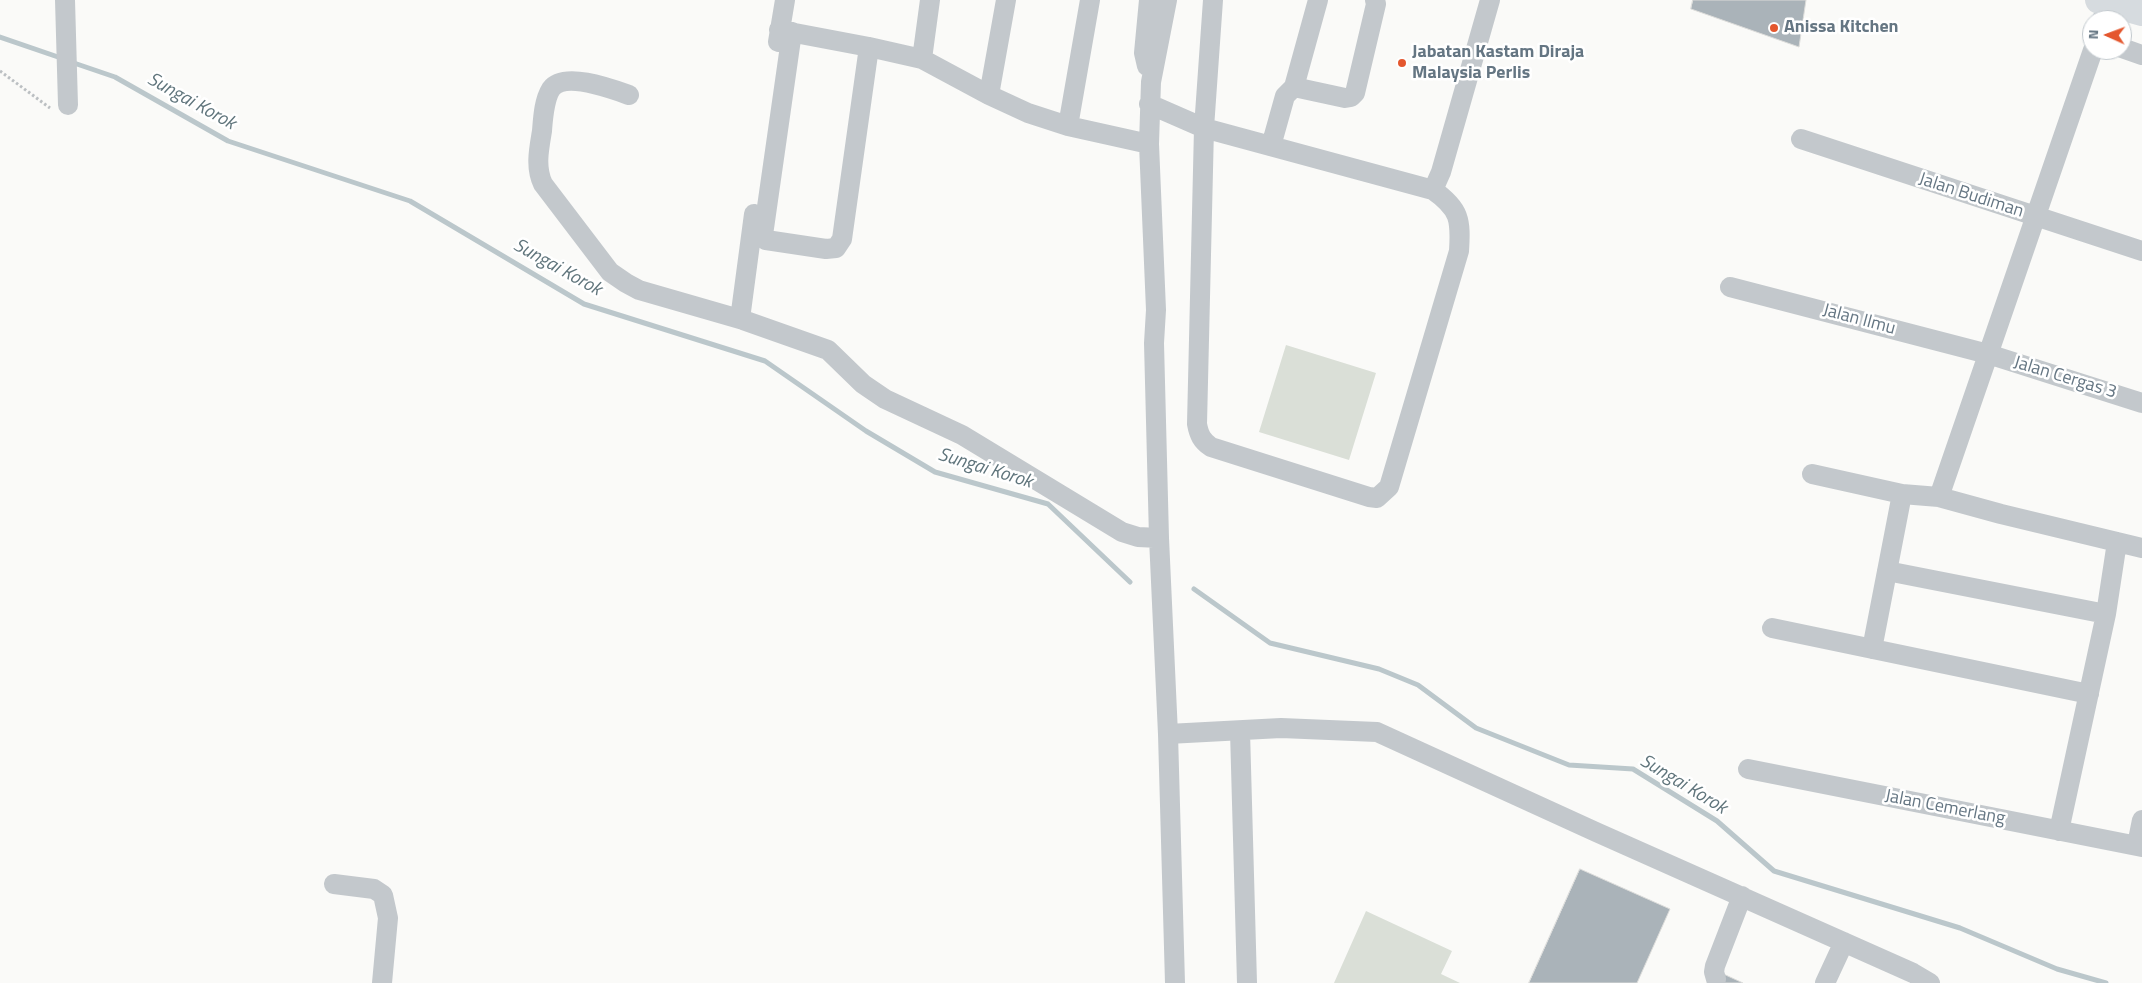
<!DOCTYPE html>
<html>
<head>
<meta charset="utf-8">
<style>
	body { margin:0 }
	#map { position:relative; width:2142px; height:983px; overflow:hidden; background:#fafaf8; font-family:"Titillium Web",sans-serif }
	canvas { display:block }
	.north { position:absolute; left:2082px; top:10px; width:50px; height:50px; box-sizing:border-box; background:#fff; border:1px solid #c1c8cd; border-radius:50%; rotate:272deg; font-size:14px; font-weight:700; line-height:20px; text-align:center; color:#657683 }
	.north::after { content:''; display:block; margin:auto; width:18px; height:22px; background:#e4572e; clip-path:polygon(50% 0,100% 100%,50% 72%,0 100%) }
</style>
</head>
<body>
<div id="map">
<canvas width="2142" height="983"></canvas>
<div class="north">N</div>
</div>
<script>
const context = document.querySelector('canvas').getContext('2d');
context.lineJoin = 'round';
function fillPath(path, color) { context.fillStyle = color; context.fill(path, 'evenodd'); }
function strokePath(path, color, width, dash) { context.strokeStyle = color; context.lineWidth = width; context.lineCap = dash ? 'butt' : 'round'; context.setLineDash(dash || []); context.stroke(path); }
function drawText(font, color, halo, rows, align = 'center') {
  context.font = font + ' "Titillium Web",sans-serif'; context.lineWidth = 5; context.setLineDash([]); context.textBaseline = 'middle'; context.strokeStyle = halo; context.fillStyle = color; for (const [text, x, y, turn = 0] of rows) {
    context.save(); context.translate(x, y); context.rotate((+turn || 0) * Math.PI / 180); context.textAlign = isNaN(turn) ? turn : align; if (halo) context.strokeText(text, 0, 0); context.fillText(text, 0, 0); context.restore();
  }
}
fillPath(new Path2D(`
	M1286,345L1376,373L1349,460L1259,432Z
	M1366,911L1452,951L1441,974L1460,983H1334Z`), '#dadfd7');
strokePath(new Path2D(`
	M0,37L61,58
	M71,62L115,77L228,141L410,201L584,304L765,361L866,431L935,472L1048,504L1130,582
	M1194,589L1270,643L1379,669L1418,685L1476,728L1569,765L1633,769L1717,821L1774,871L1960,928L2057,969L2106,983`), '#bbc7cb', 5);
const building = new Path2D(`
	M1693,0H1806L1799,47L1691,9Z
	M1580,869L1670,909L1637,983H1529Z
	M1719,972L1743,983H1714Z`);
fillPath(building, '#aab3b9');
strokePath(building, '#dcdcda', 1);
strokePath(new Path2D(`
	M0,71L50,108`), '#bbbfc2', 3, [2.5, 2.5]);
strokePath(new Path2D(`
	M65,0L68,105
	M1167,0L1151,82L1149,144L1156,310L1154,343L1159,538L1168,734L1175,983
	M1213,0L1204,128L1197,424C1199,435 1202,441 1211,447L1369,497L1377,498L1389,487L1459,251C1461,220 1460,209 1433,190
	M2102,20L2108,3
	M779,30L869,47L922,59L989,95L1028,113L1068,126L1149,144
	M792,32L763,235L766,240L826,249L836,248L842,239L869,47
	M778,42L785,0
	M2122,48L2142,55
	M922,59L930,0
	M1147,66L1144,53L1149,0
	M1294,87L1345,98L1351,97L1355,93L1376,4L1375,0
	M629,95C612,89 564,71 551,89C544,100 543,118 542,131C539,149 535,167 543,184L610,272L626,283L639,290L743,320L828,350L863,384L885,399L962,435L1122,532L1138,537L1159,538
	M989,95L1006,0
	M1149,104L1204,128L1433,190L1441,172L1490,0
	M1068,126L1090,0
	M1801,139L2142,251
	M1271,146L1285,96L1294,87L1318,0
	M1730,287L1988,354L2142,403
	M740,319L754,214
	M1812,474L1902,494L1939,497L2001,514L2142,548
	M1939,497L2093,50
	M1887,571L2106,614
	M1772,628L2089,694
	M1872,649L1902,494
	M1240,731L1247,983
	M1168,734L1281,728L1377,732L1596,832L1913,973L1930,983
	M1748,769L2142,847
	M2059,831L2106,614L2117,542
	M2137,845L2142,820
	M334,884L374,889L383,895L388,918L382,983
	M1716,979L1714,972L1715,966L1742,896
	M1825,983L1844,942`), '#c3c8cc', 20);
strokePath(new Path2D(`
	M2099,0L2142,12`), '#d6dbdf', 28);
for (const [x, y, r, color] of [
	[1774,28,5,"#e4572e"],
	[1402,63,5,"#e4572e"]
]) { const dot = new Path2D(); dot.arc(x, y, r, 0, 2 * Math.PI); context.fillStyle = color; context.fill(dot); strokePath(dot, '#fff', 2); }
drawText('bold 18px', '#657683', '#fff', [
	["Anissa Kitchen",1784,28],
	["Jabatan Kastam Diraja",1412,53],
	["Malaysia Perlis",1412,74]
], 'left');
drawText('18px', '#657683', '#fff', [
	["Jalan Budiman",1971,196,18],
	["Jalan Ilmu",1859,320,15],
	["Jalan Cergas 3",2065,378,17],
	["Jalan Cemerlang",1945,808,11]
]);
drawText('italic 19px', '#60757c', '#fff', [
	["Sungai Korok",191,102,29],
	["Sungai Korok",557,268,29],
	["Sungai Korok",985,469,17],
	["Sungai Korok",1683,785,31]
]);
</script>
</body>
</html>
